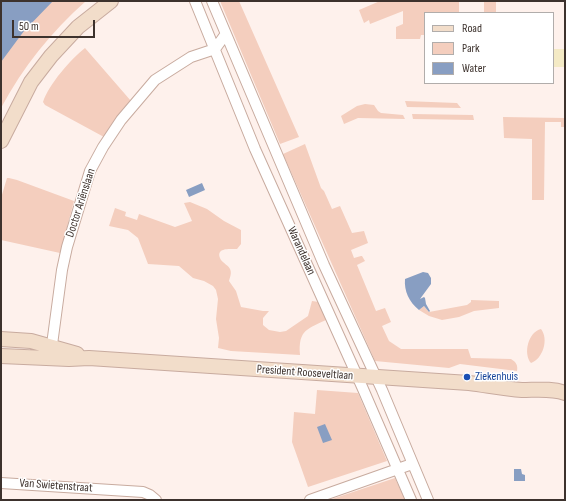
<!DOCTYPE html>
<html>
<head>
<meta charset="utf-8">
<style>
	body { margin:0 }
	#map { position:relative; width:566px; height:501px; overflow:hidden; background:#fef1ec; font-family:"Sofia Sans Condensed",sans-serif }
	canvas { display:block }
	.frame { position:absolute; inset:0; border:2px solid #3d322d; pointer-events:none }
	.legend { position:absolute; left:424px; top:12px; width:130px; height:72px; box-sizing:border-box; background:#fff; border:1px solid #b1adab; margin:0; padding:5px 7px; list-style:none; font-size:12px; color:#3d322d }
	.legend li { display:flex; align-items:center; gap:8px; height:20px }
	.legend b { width:20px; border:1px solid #b1adab }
	.scale { position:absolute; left:12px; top:20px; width:83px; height:18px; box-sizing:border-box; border:2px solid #3d322d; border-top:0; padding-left:5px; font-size:12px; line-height:14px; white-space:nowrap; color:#3d322d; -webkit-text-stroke:3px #fff; paint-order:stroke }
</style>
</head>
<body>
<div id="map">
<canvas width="566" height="501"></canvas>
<div class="frame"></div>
<ul class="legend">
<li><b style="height:5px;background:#f2ddca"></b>Road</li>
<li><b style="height:11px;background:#f4cebe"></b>Park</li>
<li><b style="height:11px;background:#889ec2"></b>Water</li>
</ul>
<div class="scale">50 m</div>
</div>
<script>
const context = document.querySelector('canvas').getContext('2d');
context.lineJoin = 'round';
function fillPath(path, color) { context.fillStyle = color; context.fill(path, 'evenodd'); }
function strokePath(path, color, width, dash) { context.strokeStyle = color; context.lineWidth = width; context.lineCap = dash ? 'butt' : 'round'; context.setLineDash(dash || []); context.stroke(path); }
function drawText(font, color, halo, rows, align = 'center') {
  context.font = font + ' "Sofia Sans Condensed",sans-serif'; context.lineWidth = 3; context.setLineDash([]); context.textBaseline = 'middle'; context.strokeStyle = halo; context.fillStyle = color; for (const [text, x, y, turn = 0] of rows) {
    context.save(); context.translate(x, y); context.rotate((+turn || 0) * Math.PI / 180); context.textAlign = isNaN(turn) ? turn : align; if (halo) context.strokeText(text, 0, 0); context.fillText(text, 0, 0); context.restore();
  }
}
fillPath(new Path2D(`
	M1,1H86C51,32 23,67 1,108Z
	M220,1H239L299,137L280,144Z
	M380,1H459V13H425V35H421L420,39H396V27L403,24V11L370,24L369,20L364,23L359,10Z
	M484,1H496V13H484Z
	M85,48L131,101L121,111L104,137L45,105L43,102C49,84 71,59 85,48Z
	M405,101L457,103L461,108L407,107Z
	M365,104L374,105L378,111L381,113L403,115L405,119L358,118L344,124L341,116L357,106Z
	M412,114L473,115L474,120L413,119Z
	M503,117L565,118V127H561V122H545L544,200H532V139L504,138Z
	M305,144L321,188L324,191L332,209L340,206L352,233L364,231L368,243L351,250L354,258L361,256H362L365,261L357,265L376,311L385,308L391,322L382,326L389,341L401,349H468L471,358L511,359C516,362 518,365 517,371L460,364L449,368L375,361L283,154Z
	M7,178H9L17,180L74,201L60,253L1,240V198Z
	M190,202L207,209L224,221L241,230V244L237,249C230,249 214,247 221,260C223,263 228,265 230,269C232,273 230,277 229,281L236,291L241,307L263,311H269L263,318V325L269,330L280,332L286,331L308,316L312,301L319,302L328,319C308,329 298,329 300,355L231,351L218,348L219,338L216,319L218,299L216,290L213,286L204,281L193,278L179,266L148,264L138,238L128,230L109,226L115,208L126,212L125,216L137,220L139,214L175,227L192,221L184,203Z
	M471,300L499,301V308L474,311L459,317L442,320L429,316L419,310L424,306L429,312L467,305L471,302Z
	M541,329C549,339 543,359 531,363C523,354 528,332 541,329Z
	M317,390L358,393L387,461L308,487L292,442L294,412L315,414Z
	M395,478L405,500H329Z`), '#f4cebe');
fillPath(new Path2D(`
	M553,49H565V67H553Z`), '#f4eac5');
fillPath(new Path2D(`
	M1,1H53L24,31L1,62Z
	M202,183L205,190L189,197L186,190Z
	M423,272L428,273L431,278V284L420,299L424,297L425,298L426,304L430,311L429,312L424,306L419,310C409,302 404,291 405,279Z
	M325,424L332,440L323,443L317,427Z
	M514,469H521L522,474L525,475V481H514Z`), '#889ec2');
const street = new Path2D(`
	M195,1L255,149L363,389L411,500
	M212,1L324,265L382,390L428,500
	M51,352L62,270L67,247L90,171L103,147L121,120L155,80L191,57L215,49L225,35
	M1,483L143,492L150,495L156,500
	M310,500L412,464`);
const secondary = new Path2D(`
	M1,141L31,82L51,56L78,27L111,1
	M1,339L31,341L77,354
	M1,356L69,359L89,358L469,383C486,385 504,389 522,390C536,390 552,388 565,393`);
strokePath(street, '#c8ab9f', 12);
strokePath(secondary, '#c8ab9f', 16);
strokePath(street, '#fff', 10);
strokePath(secondary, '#f2ddca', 14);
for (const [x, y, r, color] of [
	[467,377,4,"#1a4fb4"]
]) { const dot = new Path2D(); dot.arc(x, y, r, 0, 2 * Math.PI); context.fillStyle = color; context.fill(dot); strokePath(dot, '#fff', 1.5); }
drawText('12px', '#3d322d', '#fff', [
	["Doctor Ariënslaan",81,203,-72],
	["Warandelaan",301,251,66],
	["President Rooseveltlaan",305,373,4],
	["Van Swietenstraat",56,486,4]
]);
drawText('12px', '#164399', '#fff', [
	["Ziekenhuis",475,377]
], 'left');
</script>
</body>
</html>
